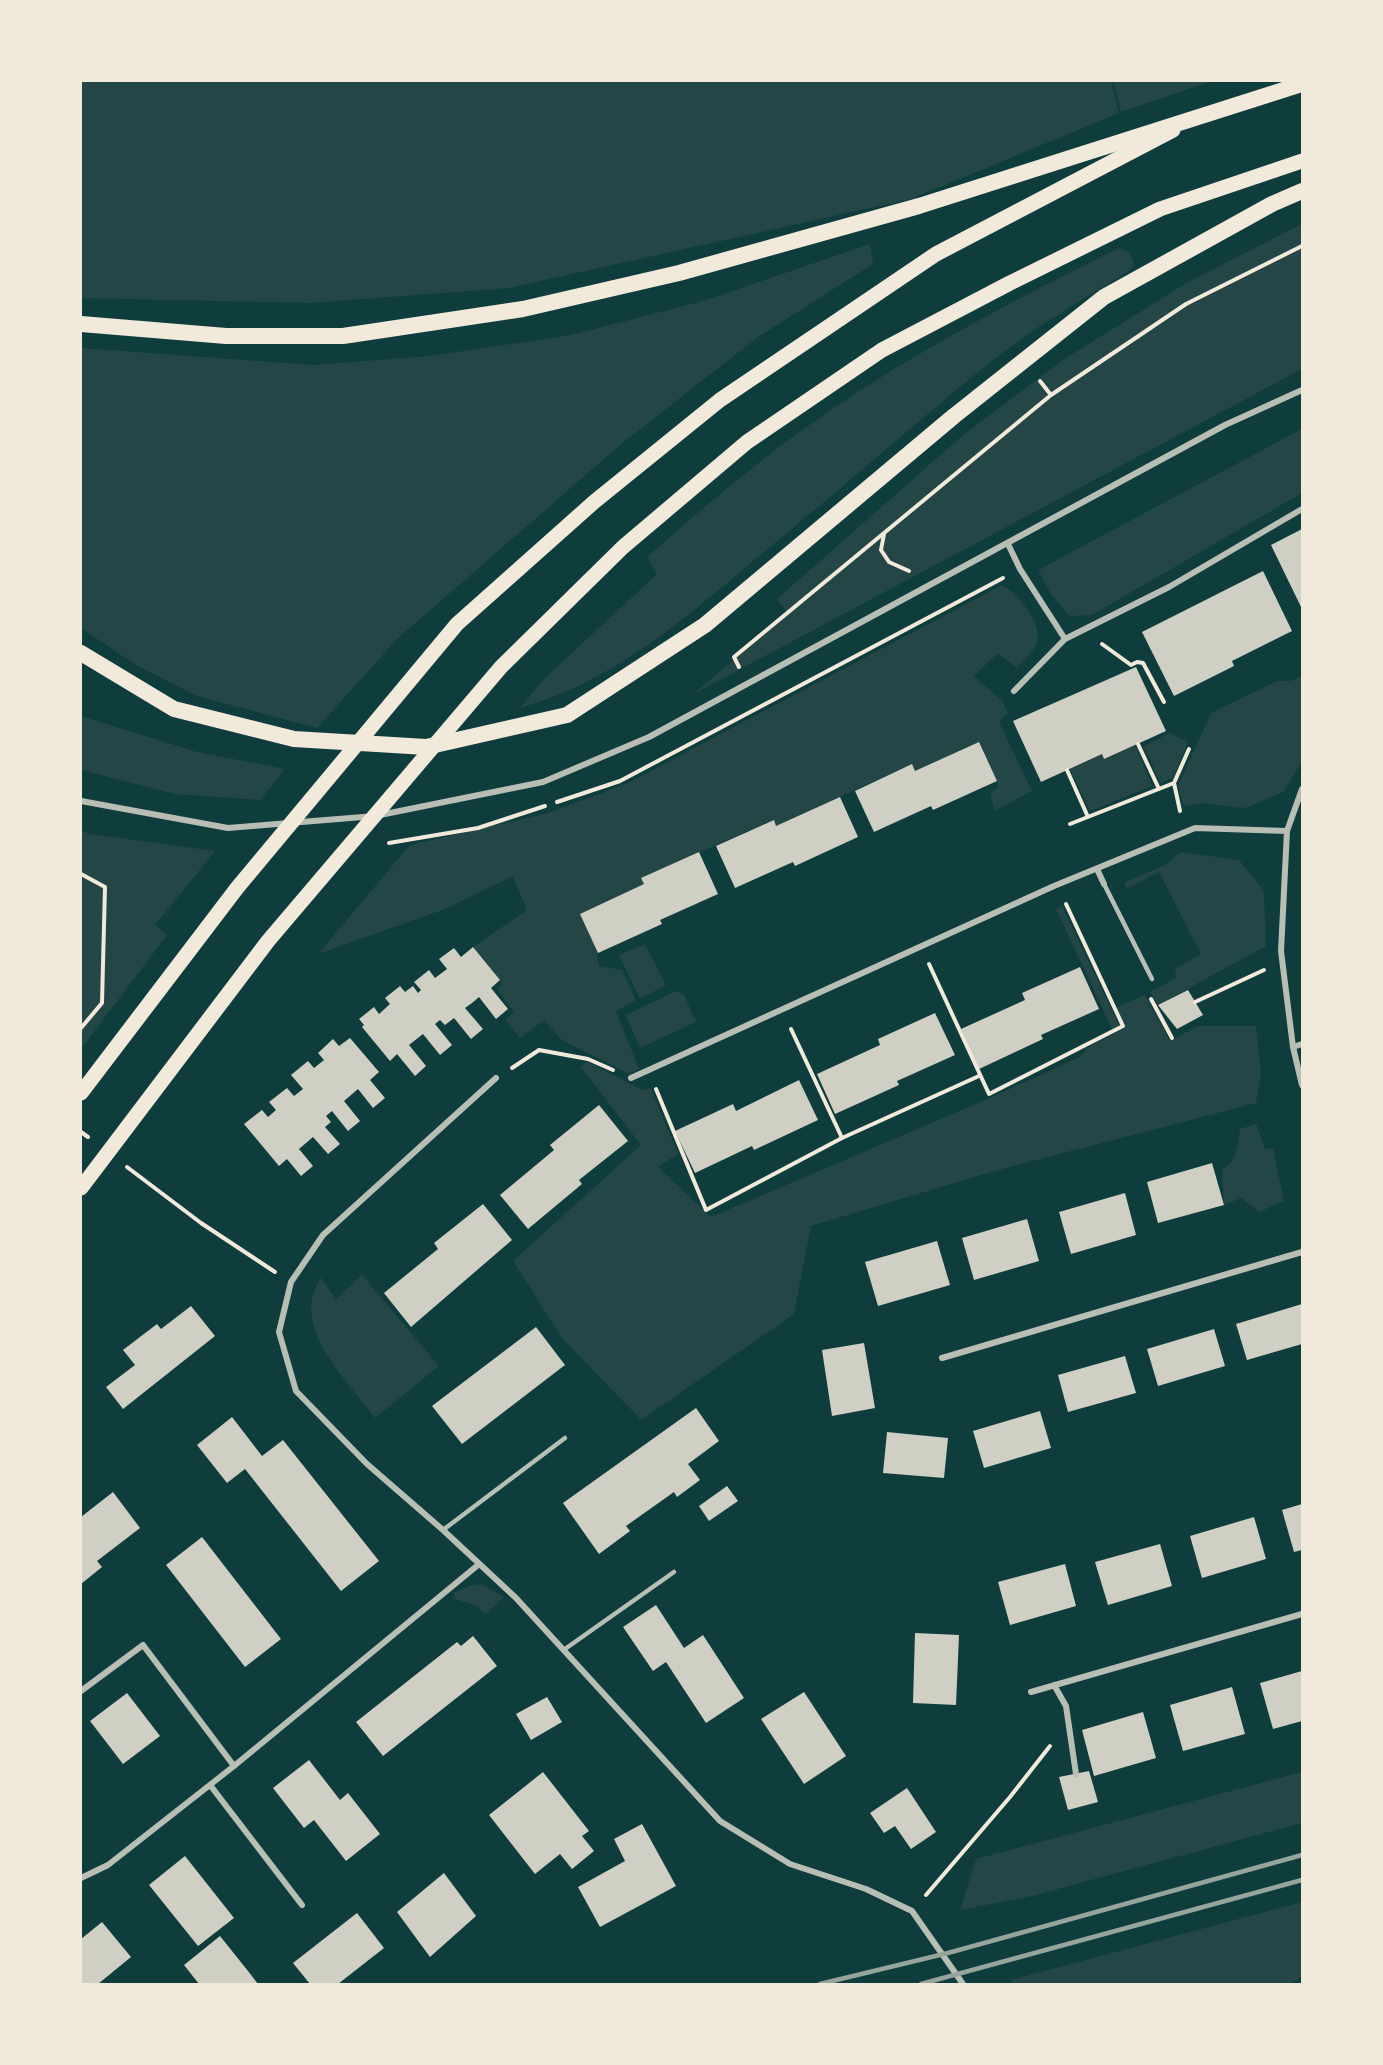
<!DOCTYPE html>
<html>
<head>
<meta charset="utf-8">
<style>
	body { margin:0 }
	#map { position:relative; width:1383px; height:2065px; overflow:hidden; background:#0f3d3e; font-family:Cabin,sans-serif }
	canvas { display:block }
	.frame { position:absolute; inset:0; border:82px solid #f1e9da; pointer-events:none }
</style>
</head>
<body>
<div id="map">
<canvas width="1383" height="2065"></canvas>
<div class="frame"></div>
</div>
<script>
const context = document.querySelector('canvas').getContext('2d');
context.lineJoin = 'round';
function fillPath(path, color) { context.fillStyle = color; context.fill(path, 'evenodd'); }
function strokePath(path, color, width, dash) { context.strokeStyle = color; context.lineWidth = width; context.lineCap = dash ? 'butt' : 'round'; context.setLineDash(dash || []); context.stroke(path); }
fillPath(new Path2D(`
	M81,81H1111L1119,113L911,199L509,288L310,303L81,298Z
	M1113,81H1212L1121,112Z
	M1302,224V369L692,695L788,614L777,599L962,436L1063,360L1188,282Z
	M870,244L873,264L758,337L620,445L397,639L317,728L197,696L136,665L81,628V348L313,365L430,356L571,335L703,301Z
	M1119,248C1129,251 1132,254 1134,264L1130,270L1040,326L990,362C916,423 844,486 770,547C694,610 618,681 520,708L545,678L657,574L647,557C704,507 762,457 825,414C918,350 1018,298 1119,248Z
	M1302,429V493L1092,615L1069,616L1051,594L1038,570Z
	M1002,585C1017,593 1043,623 1037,642C1035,651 1023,660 1017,668L998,653L974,676L1002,701L1008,713L999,722L1032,791L995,811L990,794L998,787L997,781L979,742L915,771L912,764L776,826L773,820L641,878L644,884L581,914L597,951L599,966L622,970L636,1000L616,1011L639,1069L630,1074L562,1040L544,1020L520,1038L505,1020L514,1012L497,989L502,984L500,980L473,947L527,910L513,876L445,909L318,954L410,845L548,813L626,784Z
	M1302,676V762L1283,792L1246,808L1201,803L1184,806L1178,786L1211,713L1277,681H1290Z
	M81,716L197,752L285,769L260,800L175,794L81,770Z
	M1169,733L1188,742L1173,778L1160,783L1144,746Z
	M1135,745L1152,786L1090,811L1070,769L1102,754L1104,759Z
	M81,831L90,834L215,851L155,925L167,935L81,1049Z
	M1181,852L1239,860L1264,891L1266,946L1158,1005L1150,992L1176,978L1175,969L1201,954L1159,872L1126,889L1125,882L1163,866Z
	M1062,906L1119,1025L1112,1029L1056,909Z
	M645,944L666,985L640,999L619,955Z
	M676,991L684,995L696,1022L640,1048L626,1015Z
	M1145,995L1170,1041L1198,1026H1256L1261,1073L1256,1103L998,1170L811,1226L794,1314L641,1420L562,1338L513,1261L641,1145L581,1067L586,1061L642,1090L651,1088L678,1154L658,1167L711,1217L985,1100L1080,1057L1087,1048L1125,1028L1117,1007Z
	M1256,1124L1265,1149L1273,1148L1284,1201L1259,1212L1241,1198L1224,1205L1222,1170C1237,1161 1238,1146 1240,1129Z
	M362,1275L439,1366L375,1418C352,1386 312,1350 311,1308C311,1298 317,1286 320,1277L336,1299Z
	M482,1584L504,1597L486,1614L475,1605L455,1599L453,1593L472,1585Z
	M1302,1772V1823L1032,1896L960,1910L976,1859Z
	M1302,1902V1976L1290,1984H1015L1011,1980Z`), '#244646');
fillPath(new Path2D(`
	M1302,529V609L1271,545Z
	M1263,571L1292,631L1232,661L1234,666L1174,696L1142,632Z
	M1136,667L1166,731L1104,759L1102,754L1041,782L1013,721Z
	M979,742L997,781L933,810L931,806L874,832L855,791L912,764L915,771Z
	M840,797L858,837L795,866L793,862L735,888L716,846L774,820L776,826Z
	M699,852L718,894L660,920L662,924L598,953L580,914L644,884L641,878Z
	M473,947L500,980L491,988L508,1009L496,1019L479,997L472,1003L465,1008L483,1029L471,1039L454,1018L445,1025L440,1020L435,1024L452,1045L440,1055L423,1034L409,1045L426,1066L415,1076L397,1054L390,1061L362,1027L364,1025L359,1019L374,1007L379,1014L390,1004L385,998L400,986L405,992L413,986L418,993L421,990L414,982L429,970L435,978L447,969L439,959L454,948L461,957Z
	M1080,967L1099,1009L1041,1035L1043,1039L979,1069L961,1029L1025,1000L1022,993Z
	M1188,990L1203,1015L1177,1029L1158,1005Z
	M935,1013L955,1055L897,1081L899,1085L835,1114L817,1074L880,1045L878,1039Z
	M350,1038L379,1072L370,1080L385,1098L373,1108L358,1089L344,1101L360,1121L348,1131L332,1111L326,1116L331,1122L325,1127L340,1144L328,1154L313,1137L299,1149L313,1166L301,1176L287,1159L279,1166L244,1124L262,1110L268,1117L276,1110L269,1102L287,1088L294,1096L303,1089L291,1075L308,1061L314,1068L324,1060L318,1053L333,1039L339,1046Z
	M799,1080L818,1120L754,1150L752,1146L695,1173L675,1131L733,1104L736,1111Z
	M599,1105L628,1141L579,1180L582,1184L528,1229L500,1195L554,1150L550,1145Z
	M1212,1163L1224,1205L1158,1223L1147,1182Z
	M1125,1193L1136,1235L1071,1254L1059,1212Z
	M483,1204L512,1240L411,1327L384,1293L438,1249L434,1243Z
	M1027,1219L1039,1261L974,1280L962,1238Z
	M937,1241L950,1285L878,1306L865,1262Z
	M1302,1304V1344L1247,1360L1236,1324Z
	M191,1306L215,1336L123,1409L106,1387L135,1365L123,1350L157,1324L161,1329Z
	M536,1327L565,1365L462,1444L432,1406Z
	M1214,1329L1225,1366L1158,1386L1147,1349Z
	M864,1343L875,1408L832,1416L822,1350Z
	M1125,1356L1136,1393L1068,1412L1058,1375Z
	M696,1408L719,1441L688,1464L700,1480L677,1497L674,1492L626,1526L630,1531L599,1554L563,1503Z
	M1040,1411L1051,1448L984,1468L973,1431Z
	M232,1417L262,1456L283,1440L379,1561L341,1591L245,1469L227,1483L197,1445Z
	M887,1432L948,1438L944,1478L883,1473Z
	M727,1486L738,1501L709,1521L699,1506Z
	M113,1492L140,1528L97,1561L102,1567L81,1584V1517Z
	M1302,1504V1550L1294,1552L1282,1510Z
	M1254,1517L1266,1559L1202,1578L1190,1536Z
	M202,1537L281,1639L245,1667L166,1565Z
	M1160,1544L1172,1586L1108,1605L1095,1562Z
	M1065,1564L1076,1606L1010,1625L998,1582Z
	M656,1605L684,1648L703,1635L744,1698L706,1723L666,1662L653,1671L623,1627Z
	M915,1633L959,1635L956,1705L913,1703Z
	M473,1636L497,1666L383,1756L356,1722L457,1642L461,1646Z
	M1302,1671V1721L1273,1729L1260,1683Z
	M1232,1687L1245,1734L1183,1751L1170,1705Z
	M804,1692L846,1756L804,1784L761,1719Z
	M127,1693L160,1736L123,1764L90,1721Z
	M547,1697L562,1722L531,1740L516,1714Z
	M1143,1712L1156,1758L1094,1776L1082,1730Z
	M309,1760L340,1800L348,1793L380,1834L346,1861L314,1820L304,1828L273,1788Z
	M1089,1771L1098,1802L1068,1810L1059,1777Z
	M543,1772L589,1831L582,1836L594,1851L572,1869L560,1854L535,1874L489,1815Z
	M907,1788L936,1832L911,1849L895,1826L884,1833L870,1813Z
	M642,1824L676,1886L600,1927L578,1887L625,1861L614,1839Z
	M185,1856L234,1918L198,1946L149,1885Z
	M444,1873L476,1916L430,1957L397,1912Z
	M357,1913L384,1948L338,1984H310L293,1963Z
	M102,1922L131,1957L98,1984H81V1939Z
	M220,1936L248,1971L258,1984H199L184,1965Z`), '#cfcfc3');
strokePath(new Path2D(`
	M1051,395L1186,304L1302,246
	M884,534L881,550L889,562L909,571
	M1102,644L1131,665L1137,662L1143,663L1164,702
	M739,667L734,657L1051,395L1040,381
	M1138,744L1159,789
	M1067,770L1088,817
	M1174,783L1189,749
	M557,802L620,781L1003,578
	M1070,824L1174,783L1180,811
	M389,843L478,828L545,806
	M81,874L105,887L102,1003L81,1028
	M929,964L989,1094L1123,1026L1066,904
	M1151,999L1172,1038
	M1195,1002L1264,970
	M791,1029L842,1138
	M512,1068L539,1050L588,1059L613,1070
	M656,1089L706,1210L842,1138L979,1076
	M81,1132L88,1137
	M127,1167L201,1223L275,1272
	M926,1895L1010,1797L1050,1746`), '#f1e9da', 4);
strokePath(new Path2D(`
	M1104,884L1152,979
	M443,1530L565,1438
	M565,1649L674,1572`), '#b8beb3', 4.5);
strokePath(new Path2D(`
	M1008,544L1020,569L1065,639L1169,587L1302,509
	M1014,691L1065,639
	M1302,789L1287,831L1281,951L1293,1047L1302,1085
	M81,801L228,828L375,816L543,782L649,737L1225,425L1302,390
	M1097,869L1104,884
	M1293,1047L1302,1044
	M496,1078L323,1235L291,1282L279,1332L296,1391L367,1464L443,1530L516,1598L720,1821L790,1864L866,1889L912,1911L963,1984
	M631,1078L1054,886L1195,828L1287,831
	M942,1358L1302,1252
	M1054,1685L1066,1706L1076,1774
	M81,1691L143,1645L234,1766
	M1031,1692L1302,1614
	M210,1785L302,1905
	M81,1878L108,1865L234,1766L478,1565`), '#b8beb3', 6);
strokePath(new Path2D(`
	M81,1093L237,888L457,624L594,502L720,400L936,254L1173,130
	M81,1188L268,941L501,667L623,547L747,442L882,350L1010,283L1160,209L1302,161`), '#f1e9da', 15);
strokePath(new Path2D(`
	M81,324L226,336H343L523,309L679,273L919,206L1302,84
	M81,653L174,709L294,739L426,747L567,715L705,625L954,416L1104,297L1272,204L1302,191`), '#f1e9da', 16);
strokePath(new Path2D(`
	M820,1984L948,1953L1302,1855
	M921,1984L1302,1880`), '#97a49c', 4.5);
</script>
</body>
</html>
